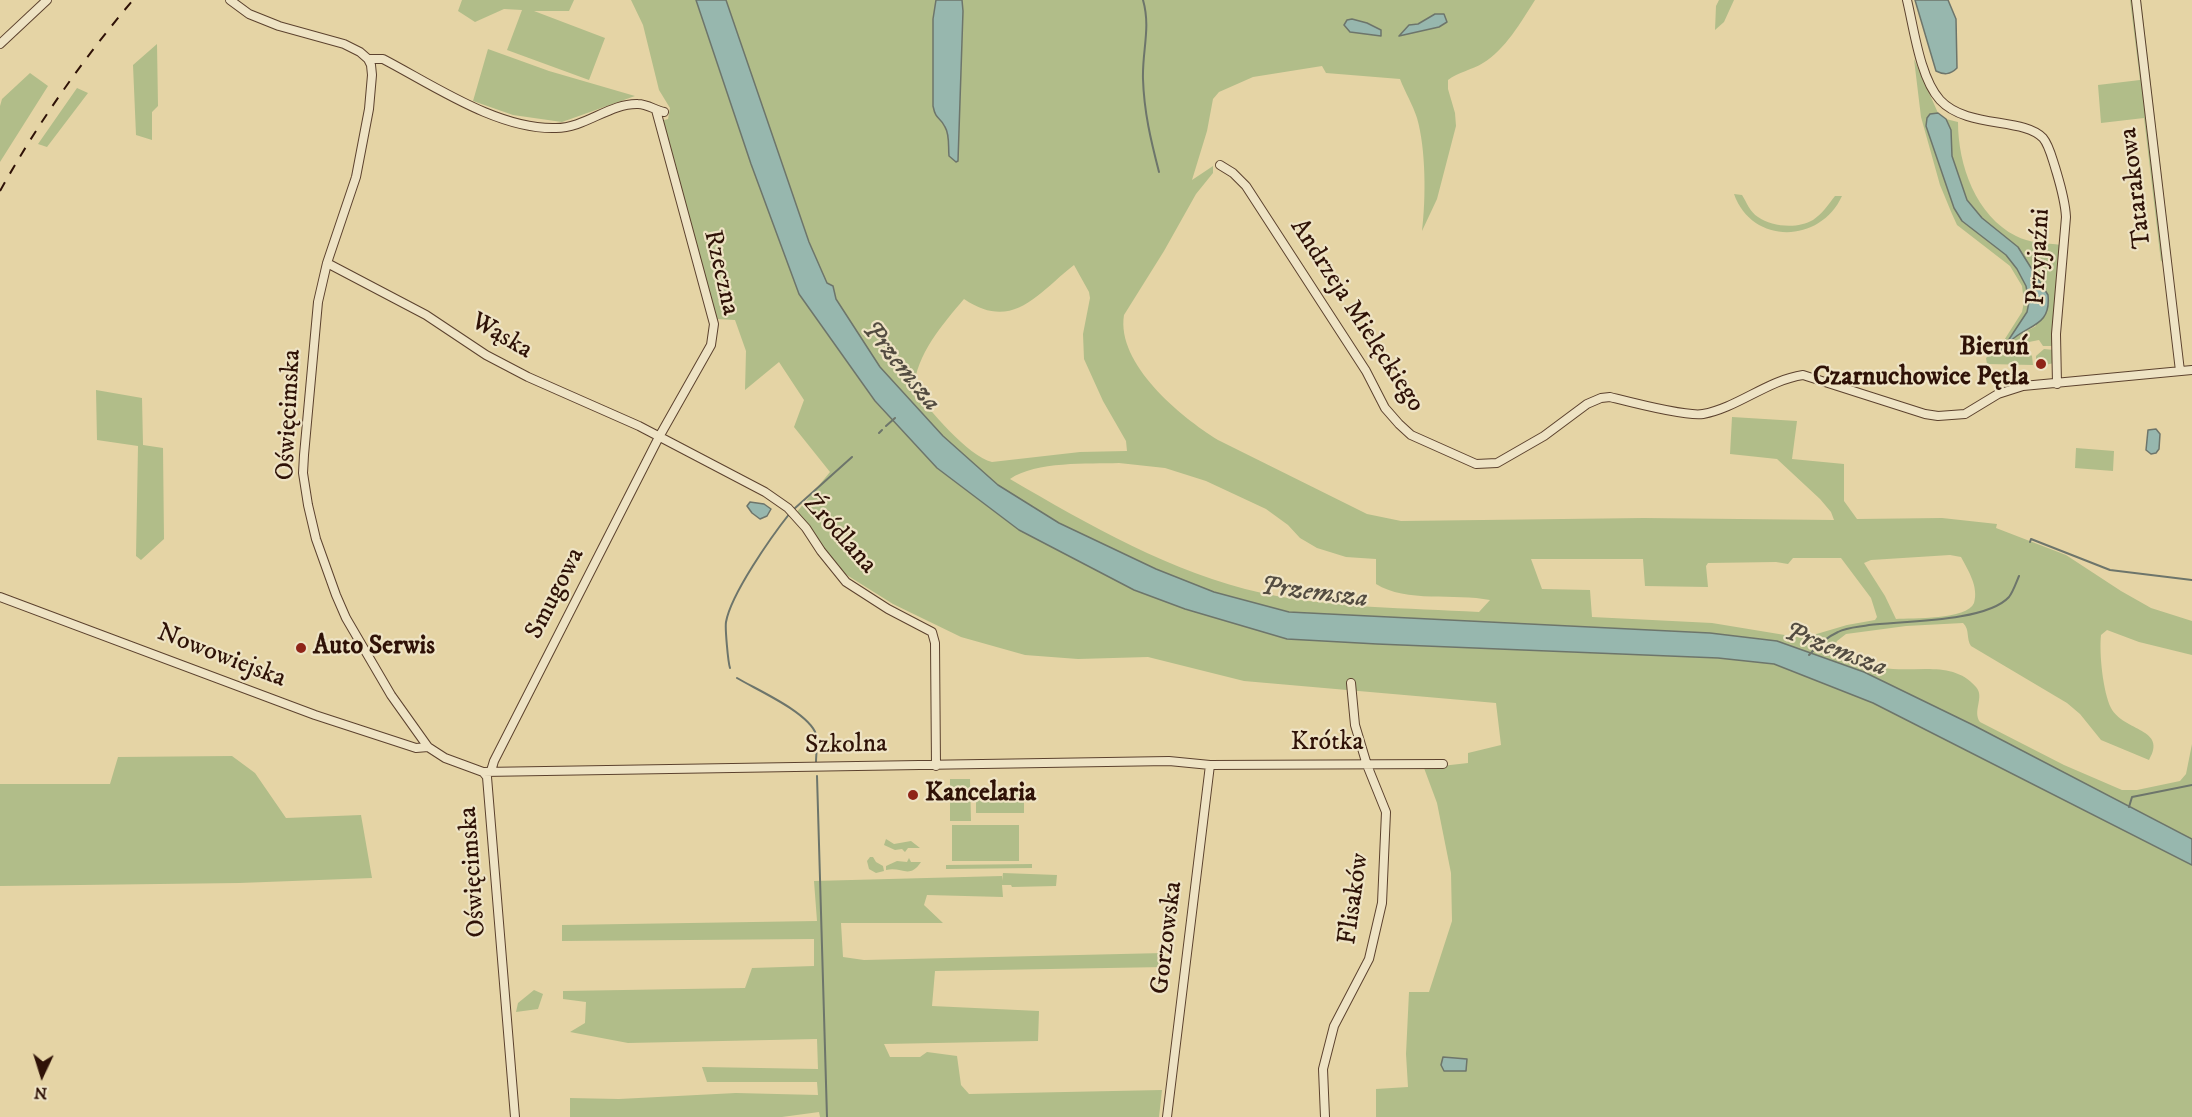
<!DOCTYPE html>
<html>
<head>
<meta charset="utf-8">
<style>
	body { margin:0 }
	#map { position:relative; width:2192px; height:1117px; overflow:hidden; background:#e5d4a5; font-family:"IM FELL DW Pica",serif }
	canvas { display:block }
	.north { position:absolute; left:12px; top:1045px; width:60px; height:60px; -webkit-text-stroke:4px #eee3c4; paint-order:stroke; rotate:184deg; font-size:16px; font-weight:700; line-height:24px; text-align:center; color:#2f1207 }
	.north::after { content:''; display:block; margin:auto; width:21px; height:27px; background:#2f1207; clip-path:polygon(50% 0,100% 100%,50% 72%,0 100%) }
</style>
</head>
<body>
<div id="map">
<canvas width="2192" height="1117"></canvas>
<div class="north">N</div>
</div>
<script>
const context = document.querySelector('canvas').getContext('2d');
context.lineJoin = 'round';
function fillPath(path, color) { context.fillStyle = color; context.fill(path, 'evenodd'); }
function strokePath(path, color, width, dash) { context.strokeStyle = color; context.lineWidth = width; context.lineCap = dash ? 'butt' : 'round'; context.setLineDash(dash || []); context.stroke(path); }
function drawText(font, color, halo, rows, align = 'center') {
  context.font = font + ' "IM FELL DW Pica",serif'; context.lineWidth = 4.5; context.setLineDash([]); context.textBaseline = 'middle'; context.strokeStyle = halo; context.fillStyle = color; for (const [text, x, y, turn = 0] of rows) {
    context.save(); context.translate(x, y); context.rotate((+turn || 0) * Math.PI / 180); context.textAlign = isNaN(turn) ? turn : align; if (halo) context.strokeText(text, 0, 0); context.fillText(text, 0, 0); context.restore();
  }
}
fillPath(new Path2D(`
	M462,0H574L569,11H534L605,38L589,80L507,50L522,10L504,9L475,22L458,11Z
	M631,0H696L751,164L799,294L875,402L937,468L1019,530L1134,590L1185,609L1287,638L1377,644L1718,658L1774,664L1873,703L2192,865V1117H1376V1089L1408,1087L1406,1054L1409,992H1429L1452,921L1451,873L1437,803L1424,768L1468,763V753L1501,745L1496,703L1244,681L1148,657L1078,659L1025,655L961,637L893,604L834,567L796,513L830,472L794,427L804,400L779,362L745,390L746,351L735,320L716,319L690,219L661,121L668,119L670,108L659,90L643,25Z
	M726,0H936L933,19V106C936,121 940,116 945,127C950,135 948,147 949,156L958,161L963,11L962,0H1535C1521,22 1505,50 1483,63C1472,70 1458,72 1448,80V89L1455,113L1456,126L1437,199L1422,231C1426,199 1426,149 1417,118C1413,105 1405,92 1400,79L1326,73L1322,66L1253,77L1219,92L1213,99L1207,131L1192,180L1213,166V173L1196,194L1164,251L1124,315C1116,364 1181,417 1218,440L1367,514L1401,521L1644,518L1834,520L1831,512L1820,499L1777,459L1730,454L1732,417L1797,421L1792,459L1844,464V501L1857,519L1942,518L1997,524L1996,528L2066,555L2121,591L2151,608L2192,621V655L2139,642L2107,630L2101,635C2099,653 2103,692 2111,708C2124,732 2168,728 2149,760L2101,740L2080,714L2067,703L1971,646C1966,639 1970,629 1963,623L1906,626L1846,634L1837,641L1833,650C1838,656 1845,658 1853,661C1866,665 1879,668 1893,669C1922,671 1955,662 1976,687C1985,697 1972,711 1980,722L2064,765L2122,790H2137L2180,781L2186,774L2192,744V839L1973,725L1864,672L1777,641L1710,633L1289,612L1214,592L1156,569L1059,523L998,485L943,436L880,367L836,299L833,287L827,283L809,242ZM1435,14L1439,27L1399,36L1409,25L1418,24ZM1352,19L1367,23L1381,30L1344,25L1347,20ZM1074,265L1089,292L1090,298L1083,334L1084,359L1103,401L1126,441L1127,451L1080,452L992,462C968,456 928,409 914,389C916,354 943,324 964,299C1013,332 1037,294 1074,265ZM1119,463L1165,468L1206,481L1266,509L1288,525L1300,538L1317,548L1346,557L1376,559V584C1406,603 1455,593 1490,600L1479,612C1407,608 1333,608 1262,593C1172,573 1089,525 1010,479C1036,461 1088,464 1119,463ZM1950,555L1961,557C1968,570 1979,587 1974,603C1967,620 1912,618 1896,619L1885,596L1864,563L1871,560ZM1793,558H1841L1871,598L1877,617L1875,620L1847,625L1803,638L1712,623L1592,617L1590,590L1542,589L1531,559H1643L1645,586L1708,587L1706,566L1708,563L1776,562L1788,564Z
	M1719,0H1734L1724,22L1715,30L1716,6Z
	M2130,0H2134L2164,257L2161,262L2144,118L2101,123L2098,85L2140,80Z
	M2137,0H2141L2171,256L2165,225Z
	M157,44L158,106L152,112V140L136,135L133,65Z
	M488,49L549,71L635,96L562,122L513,115L473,101Z
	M1914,59L1938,113L1930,114L1962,221L2006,255L2017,269L2026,286L2029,302L2027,312L2002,350L2013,338L2036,326L2018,247L1982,218L1967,200L1952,156L1951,130L1946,119L1958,122C1958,165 1976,216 2016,236C2028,243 2047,243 2061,245L2053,322L2054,346H2043L2039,340L2029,342L2027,351L2032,356L2033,365L1987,364L1986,358L2001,345L2022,312L2024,302L2022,286L2010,266L1957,225L1952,214L1940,185L1921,117Z
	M30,73L48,86L0,162V106L2,99Z
	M77,88L88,93L47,147L38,144Z
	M1734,194L1742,195C1747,203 1750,212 1758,217C1772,227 1798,229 1813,220C1822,214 1828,205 1835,196H1842C1820,244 1752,245 1734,194Z
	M2044,349L2054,350V363L2045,365V361H2036V356Z
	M96,390L142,398L143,445L163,448L164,539L141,560L136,556L138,446L97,440Z
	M2076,448L2114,451L2113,471L2075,468Z
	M232,756L255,773L286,818L361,815L372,878L239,883L0,886V784H110L118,757Z
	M950,779H970L971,821H950Z
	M976,789H1024V813H976Z
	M952,825H1019V861H952Z
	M886,839L894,844L911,841L920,848H908L905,852L902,849L895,850L884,845Z
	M870,857H873L876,862L883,866L884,871L876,873L869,869L867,861Z
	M909,858L911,862H921C909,880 902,866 886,870V866L897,861L907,862Z
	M1032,864V868L946,869V865Z
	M1003,873L1057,875L1056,886L1012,887L1011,885H1002L1003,897L927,895L924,905L943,923H841L843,957L864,960L1164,953L1165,967L935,971L932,1006L1039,1011L1038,1041L884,1044L890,1057H920L927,1052L957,1056L961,1085L969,1094L1162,1090L1159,1117H820L819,1112L782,1117H570V1098L619,1099L736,1093L818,1095L817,1082H707L702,1067L818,1069L817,1039L628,1043L570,1032L585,1023L586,1002L563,999V991L745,988L752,968L814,966V939L562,941V925L817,921L814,881L1002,876V881Z
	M534,990L543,994L538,1009L516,1012L518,1003Z`), '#b1bd89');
const water = new Path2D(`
	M696,0H726L809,242L827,283L833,286L836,299L880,367L943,436L998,485L1059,523L1156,569L1214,592L1289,612L1710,633L1777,641L1864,672L1973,725L2192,839V865L1873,703L1774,664L1718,658L1377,644L1287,639L1185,609L1134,590L1019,530L937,468L875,401L799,294L751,164Z
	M936,0H962L963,11L958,161L956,162L949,156C948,147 950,135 945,127C940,116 936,121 933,106V19Z
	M1915,0H1948L1956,19L1957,68C1950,75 1944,75 1936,71Z
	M1435,14H1444L1447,22L1439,27L1399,36L1409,25L1418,24Z
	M1352,19L1367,23L1381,30V36L1350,32L1344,25L1347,20Z
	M1938,113L1946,119L1951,130L1952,156L1967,200L1982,218L2018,247L2048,295C2051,324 2032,324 2014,338C2009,342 2004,348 2000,353L2027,312L2029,302L2026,286L2017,269L2006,255L1962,221L1954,208L1926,126L1927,118L1930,114Z
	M2156,429L2160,434L2159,449L2156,453L2151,454L2146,450L2148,430Z
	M750,502L764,504L771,509L767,516L760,519L752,513L747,506Z
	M1443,1057L1467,1059L1466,1071H1444L1441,1065Z`);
fillPath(water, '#97b7ae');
strokePath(water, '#6d756b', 1.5);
strokePath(new Path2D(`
	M1143,0C1151,28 1142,51 1143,79C1144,112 1151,141 1159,172
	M886,426L895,418
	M879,433L882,430
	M794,509L852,457
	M2030,542L2031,539L2110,570L2192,580
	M1809,655C1817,646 1827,637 1838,632C1847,627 1859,627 1869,625C1903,621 1986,622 2009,597C2013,592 2016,583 2019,576
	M730,668C728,662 725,628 726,622C731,594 771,537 790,513
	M737,678C757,690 808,712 816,734C818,742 816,754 816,762
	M817,776L827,1117
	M2129,807L2132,797L2192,785`), '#6d756b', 2);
const minor = new Path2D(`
	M230,0L249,14L279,26L344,44L360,52L368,59L371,65L372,75L369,109L356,177L327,263L318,302L304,455L303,473L308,505L316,539L336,595L346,618L391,695L428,747L445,758L483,772L487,777L515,1117
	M1907,0C1914,29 1920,78 1940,100C1967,129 2023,117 2043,138C2049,145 2052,158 2055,167C2060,184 2065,199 2066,217L2056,334L2057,384
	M2136,0L2180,371
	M0,44L47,0
	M368,59H383C433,85 498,130 556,128C585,128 610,103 638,104C647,104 655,110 664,112
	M1220,165L1233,173L1246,186L1366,371L1385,408L1399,424L1411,435L1476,464L1497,463L1544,436L1587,404L1601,398L1610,397C1630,402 1686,417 1703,414C1737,408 1768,380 1803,375L1925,414L1938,416L1965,414L1998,394L2023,386L2192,370
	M327,263L426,315L486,355L528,377L639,426L765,492L788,508L806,528L821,551L846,582L888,609L932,632L935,643L936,766
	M0,597L315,715L416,748L428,747
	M491,771L494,761L659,437L711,345L714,324L656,110
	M483,772L1169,761L1210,765L1443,764
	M1167,1117L1210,765
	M1325,1117L1323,1069L1334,1026L1369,959L1382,903L1386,812L1367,765L1355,725L1351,683`);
strokePath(minor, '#5c422e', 10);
strokePath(minor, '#eee3c4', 8);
strokePath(new Path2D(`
	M0,191C38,123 83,59 133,0`), '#2f1207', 2, [10, 10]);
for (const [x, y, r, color] of [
	[2041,364,6,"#8f2418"],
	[301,648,6,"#8f2418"],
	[913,795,6,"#8f2418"]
]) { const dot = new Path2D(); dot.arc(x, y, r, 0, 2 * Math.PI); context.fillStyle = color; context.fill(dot); strokePath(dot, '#eee3c4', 2); }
drawText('26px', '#2f1207', '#eee3c4', [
	["Tatarakowa",2137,188,-97],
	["Przyjaźni",2040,257,-87],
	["Rzeczna",720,273,77],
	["Andrzeja Mielęckiego",1356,316,57],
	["Wąska",501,337,30],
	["Oświęcimska",290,415,-87],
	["Źródlana",839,535,48],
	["Smugowa",556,594,-63],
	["Nowowiejska",221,657,21],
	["Krótka",1327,744],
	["Szkolna",846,746,-1],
	["Oświęcimska",474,872,-94],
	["Flisaków",1355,899,-82],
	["Gorzowska",1168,938,-83]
]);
drawText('bold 26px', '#2f1207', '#eee3c4', [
	["Bieruń",2029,349,"right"],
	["Czarnuchowice Pętla",2029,379,"right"],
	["Auto Serwis",313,648],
	["Kancelaria",925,795]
], 'left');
drawText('italic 27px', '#534c41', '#eee3c4', [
	["Przemsza",900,367,51],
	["Przemsza",1314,594,7],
	["Przemsza",1835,651,21]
]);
</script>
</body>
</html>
